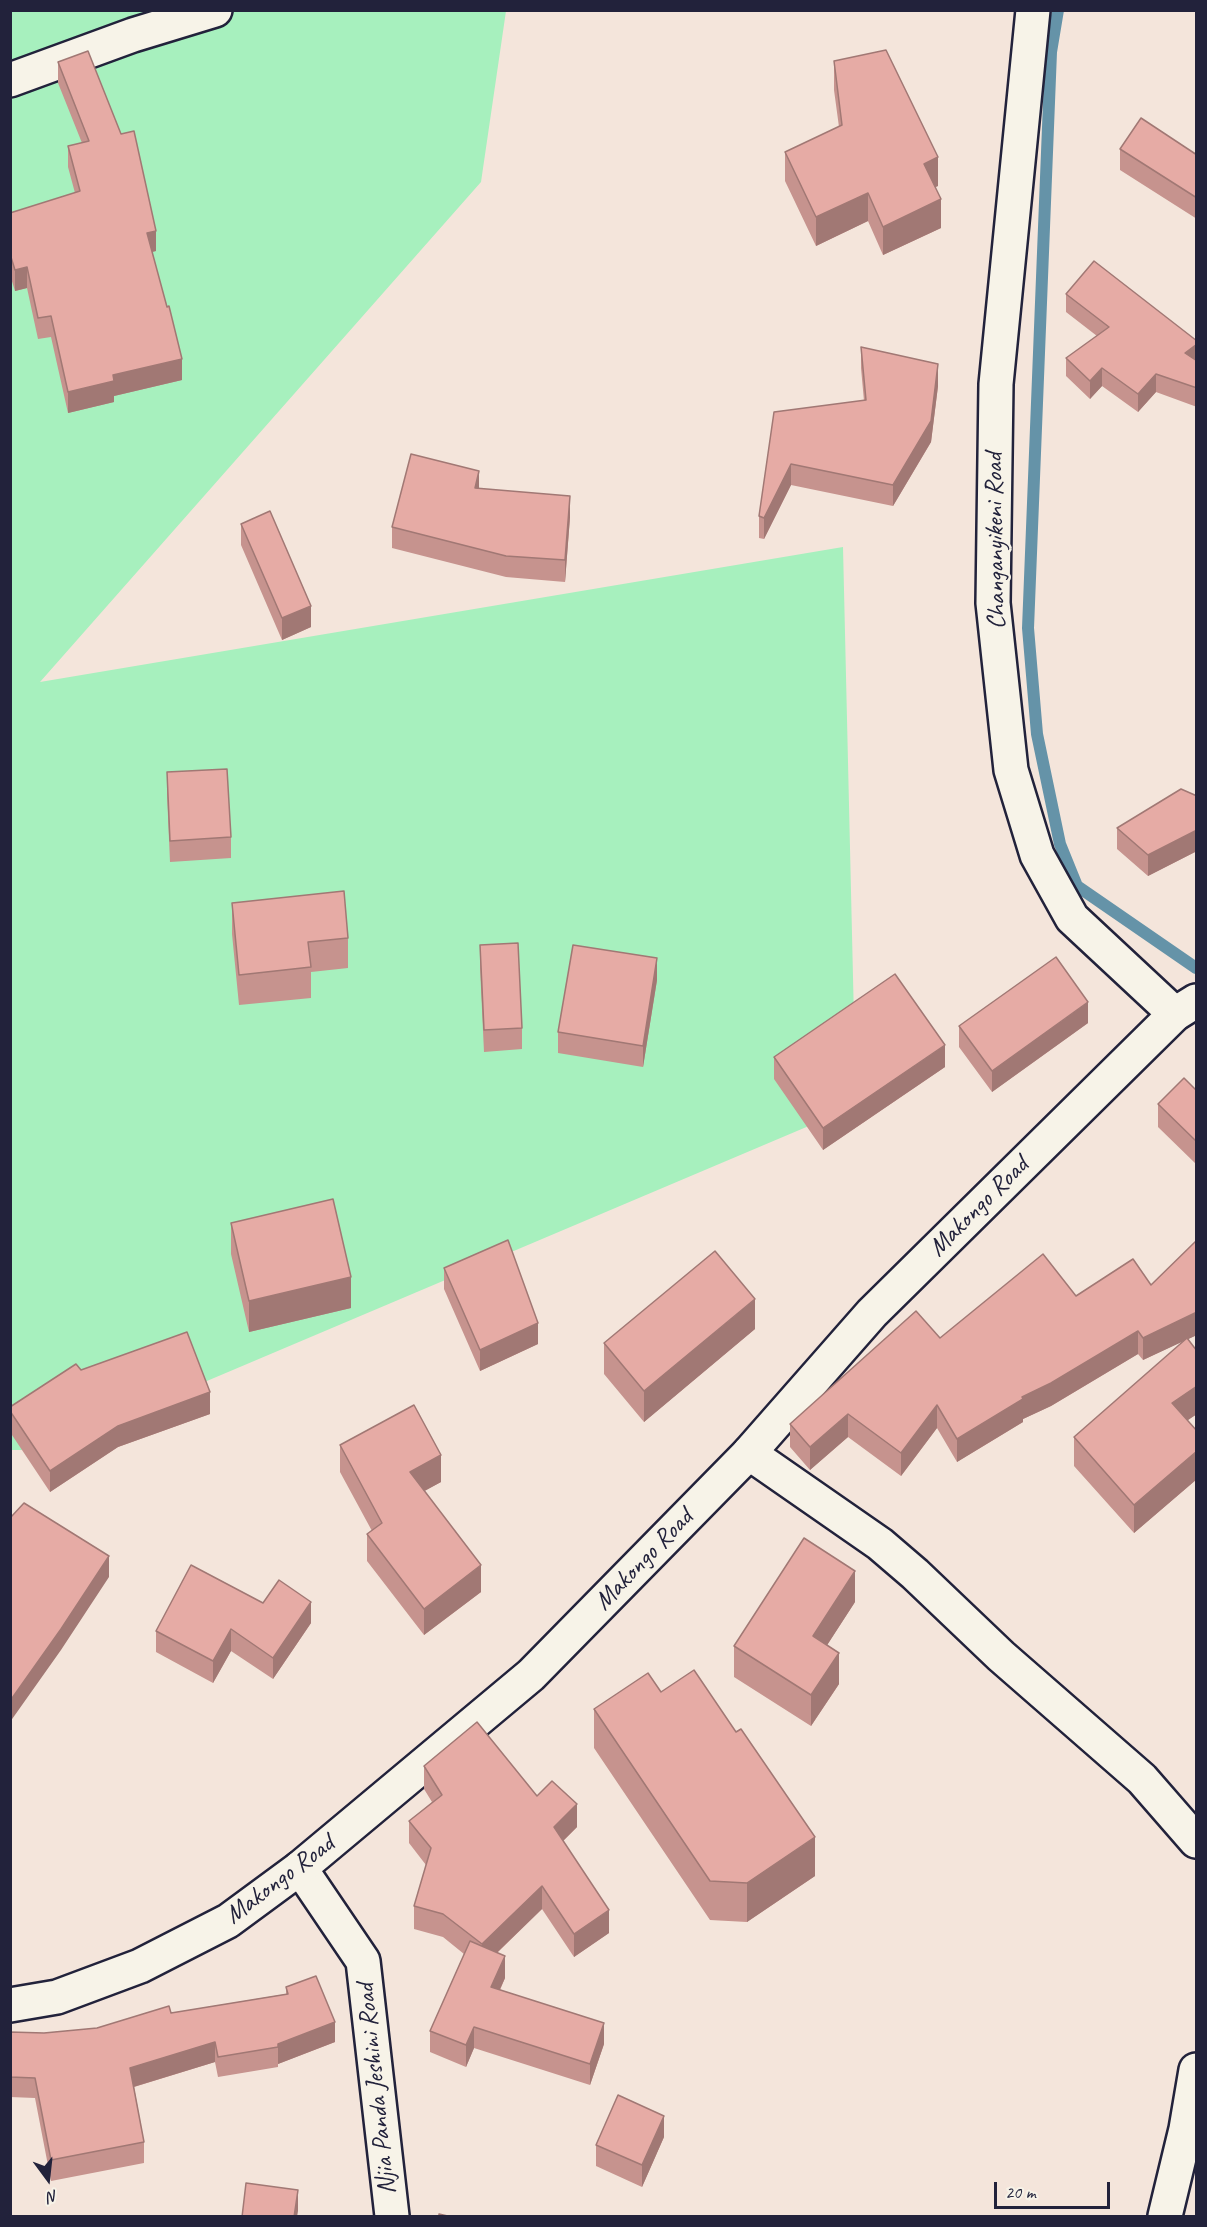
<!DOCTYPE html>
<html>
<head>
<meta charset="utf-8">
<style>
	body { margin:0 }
	#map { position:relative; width:1207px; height:2227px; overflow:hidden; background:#f4e5db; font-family:Caveat,sans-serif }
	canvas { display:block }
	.frame { position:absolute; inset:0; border:12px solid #22223b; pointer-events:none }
	.north { position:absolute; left:18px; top:2149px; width:60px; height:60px; -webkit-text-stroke:4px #f7f3e8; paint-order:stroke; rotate:165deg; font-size:16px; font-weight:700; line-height:24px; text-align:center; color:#22223b }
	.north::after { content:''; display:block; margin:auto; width:21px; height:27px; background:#22223b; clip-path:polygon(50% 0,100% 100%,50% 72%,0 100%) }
	.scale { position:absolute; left:994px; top:2182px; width:116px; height:27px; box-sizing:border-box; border:3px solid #22223b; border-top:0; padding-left:8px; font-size:18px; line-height:21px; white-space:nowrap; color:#22223b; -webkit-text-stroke:4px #f7f3e8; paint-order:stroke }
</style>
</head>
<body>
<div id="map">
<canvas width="1207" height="2227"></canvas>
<div class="frame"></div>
<div class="north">N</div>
<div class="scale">20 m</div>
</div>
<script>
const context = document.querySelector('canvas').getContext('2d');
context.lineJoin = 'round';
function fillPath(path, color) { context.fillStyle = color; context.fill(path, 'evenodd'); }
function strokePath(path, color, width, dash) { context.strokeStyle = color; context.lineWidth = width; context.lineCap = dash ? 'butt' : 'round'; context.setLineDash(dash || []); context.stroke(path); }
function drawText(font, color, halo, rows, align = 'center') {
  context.font = font + ' Caveat,sans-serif'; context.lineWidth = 5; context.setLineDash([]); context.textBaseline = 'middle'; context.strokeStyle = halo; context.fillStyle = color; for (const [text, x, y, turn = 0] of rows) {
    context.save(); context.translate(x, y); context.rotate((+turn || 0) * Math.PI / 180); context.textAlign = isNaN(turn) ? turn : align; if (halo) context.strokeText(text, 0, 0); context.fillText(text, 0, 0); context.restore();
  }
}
fillPath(new Path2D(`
	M11,11H506L481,182L40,682L843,547L856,1106L44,1450H11Z`), '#a7f0be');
strokePath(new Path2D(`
	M1058,10L1051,52L1028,628L1037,734L1060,844L1077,886L1196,968`), '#6593a8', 12);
const street = new Path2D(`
	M1033,10L996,384L993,603L1011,770L1037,855L1072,918L1175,1014
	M10,80L133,35L215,10
	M749,1453L880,1544L915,1574L1001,1656L1142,1779L1196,1841
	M300,1868L363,1961L392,2216
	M1165,2216L1186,2129L1196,2070`);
const secondary = new Path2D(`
	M10,2005L57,1997L140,1966L228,1921L300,1868L531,1675L749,1453L872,1313L1175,1014L1196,1001`);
strokePath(street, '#22223b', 38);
strokePath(secondary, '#22223b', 38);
strokePath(street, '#f7f3e8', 33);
strokePath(secondary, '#f7f3e8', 33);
fillPath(new Path2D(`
	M834,61L938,186L935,187L941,228L883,255L868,221L816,246L785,181V152L839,127L834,90Z
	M58,62L156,251L152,252L182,380L114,396V402L68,413L51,337L38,339L27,288L15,291L10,275V213L75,193L68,167V146L82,143L58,83Z
	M1120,149L1197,155V219L1120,170Z
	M1066,294L1197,341V407L1156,392L1138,412L1102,386L1090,399L1066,376V358L1097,336L1066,312Z
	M861,347L938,386L931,442L893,506L791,485L764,539L759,538V516L774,412L864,401L861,368Z
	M479,488L570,517L565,582L506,577L392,548V527Z
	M241,524L311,627L282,640L241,545Z
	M167,772L231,837V858L170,862L167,794Z
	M1197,796V851L1148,876L1117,849V828Z
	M232,903L348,938V968L311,972V998L239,1005L232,934Z
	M480,945L522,1028V1049L484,1052L480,967Z
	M657,980L643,1067L558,1053V1032Z
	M1088,1023L992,1092L959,1047V1026Z
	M774,1057L945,1067L823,1150L774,1079Z
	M1197,1091V1165L1158,1127V1104Z
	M231,1223L351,1308L249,1332L231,1254Z
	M1197,1240V1335L1188,1339L1197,1351V1414L1187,1420L1197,1431V1479L1134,1533L1074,1466V1437L1185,1340L1143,1360L1138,1354L1051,1406L1023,1419V1422L957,1462L937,1428L901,1476L848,1437L810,1470L790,1447V1424L940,1338L1076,1296L1151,1285Z
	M444,1268L538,1344L480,1371L444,1289Z
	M755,1329L644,1422L604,1374V1343Z
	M81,1370L210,1414L118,1447L50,1492L10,1432V1407Z
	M340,1445L441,1482L424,1491L481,1592L424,1635L367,1561V1534L372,1531L340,1472Z
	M855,1602L827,1645L839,1684L811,1726L734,1677V1646Z
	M263,1603L311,1623L273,1679L231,1651L213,1683L156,1652V1631Z
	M661,1692L815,1876L747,1922L710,1920L594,1748V1709Z
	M424,1766L537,1796L577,1827L563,1841L609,1933L574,1957L542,1909L497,1953L505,1978L500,1990L604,2044L590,2085L474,2048L466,2067L430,2052V2031L464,1954L443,1937L414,1929V1906L426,1865L409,1843V1821L432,1802L424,1789Z
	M286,1987L335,2042L278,2064V2067L218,2077L215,2062L134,2087L144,2142V2163L51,2181L35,2098L10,2097V2032L44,2033L97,2028L171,2013L286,1994Z
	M664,2137L642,2187L596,2166V2145Z`), '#c6938e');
fillPath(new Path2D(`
	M938,157V186L924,192V164Z
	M868,193V221L816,246V217Z
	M941,199V228L883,255V227Z
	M156,231V251L147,253V233Z
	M27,267V288L15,291V270Z
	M1197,344V362L1185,353Z
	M182,359V380L114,396V402L68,413V392L113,375Z
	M938,364V386L931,442L893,506V485Z
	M1102,368V386L1090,399V381Z
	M1156,374V392L1138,412V394Z
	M791,464V485L764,539V518Z
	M479,471V492L475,488Z
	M570,496V517L565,582V560Z
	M311,606V627L282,640V618Z
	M1197,830V851L1148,876V855Z
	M657,958V980L643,1067V1046Z
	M1088,1002V1023L992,1092V1071Z
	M945,1045V1067L823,1150V1128Z
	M351,1277V1308L249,1332V1301Z
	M755,1299V1329L644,1422V1391Z
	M1197,1312V1335L1143,1360V1338Z
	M538,1323V1344L480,1371V1350Z
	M1138,1331V1354L1051,1406L1023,1419V1422L957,1462V1439L1022,1397Z
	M1197,1386V1414L1172,1431V1403Z
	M210,1392V1414L118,1447L50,1492V1471L118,1426Z
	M937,1405V1428L901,1476V1453Z
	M848,1414V1437L810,1470V1447Z
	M1197,1451V1479L1134,1533V1505Z
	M441,1455V1482L410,1499V1472Z
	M109,1556V1577L61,1650L10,1722V1701Z
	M481,1565V1592L424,1635V1609Z
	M855,1571V1602L813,1667V1636Z
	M311,1602V1623L273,1679V1658Z
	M231,1629V1651L213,1683V1661Z
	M839,1653V1684L811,1726V1695Z
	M577,1804V1827L554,1850V1827Z
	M815,1837V1876L747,1922V1883Z
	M542,1886V1909L482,1967V1944Z
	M609,1910V1933L574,1957V1934Z
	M505,1956V1978L491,2009V1987Z
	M335,2022V2042L278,2064V2044Z
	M604,2023V2044L590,2085V2064Z
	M474,2027V2048L466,2067V2045Z
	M215,2042V2062L130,2088V2068Z
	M664,2116V2137L642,2187V2165Z
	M298,2190V2211L297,2217H294Z`), '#a17874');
const building = new Path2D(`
	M886,50L938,157L924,164L941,199L883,227L868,193L816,217L785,152L842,125L834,61Z
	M88,51L121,134L134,131L156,231L147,233L167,307L169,306L182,359L113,375L114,381L68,392L51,316L38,318L27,267L15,270L10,254V213L80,191L68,146L89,141L58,62Z
	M1141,118L1197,155V198L1120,149Z
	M1094,261L1197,341V344L1185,353L1197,361V388L1156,374L1138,394L1102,368L1090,381L1066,358L1109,327L1066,294Z
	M861,347L938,364L931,421L893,485L791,464L764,518L759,516L774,412L866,400Z
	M411,454L479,471L475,488L570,496L565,560L506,556L392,527Z
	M270,511L311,606L282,618L241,524Z
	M227,769L231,837L170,841L167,772Z
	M1181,789L1197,796V830L1148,855L1117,828Z
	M344,891L348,938L308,942L311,967L239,975L232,903Z
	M518,943L522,1028L484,1030L480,945Z
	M573,945L657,958L643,1046L558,1032Z
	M1056,957L1088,1002L992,1071L959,1026Z
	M895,974L945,1045L823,1128L774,1057Z
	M1184,1078L1197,1091V1142L1158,1104Z
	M333,1199L351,1277L249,1301L231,1223Z
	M508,1240L538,1323L480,1350L444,1268Z
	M1197,1240V1312L1143,1338L1138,1331L1051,1383L1022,1397L1023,1399L957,1439L937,1405L901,1453L848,1414L810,1447L790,1424L916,1311L940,1338L1043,1254L1076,1296L1133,1259L1151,1285Z
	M715,1251L755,1299L644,1391L604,1343Z
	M187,1332L210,1392L118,1426L50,1471L10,1411V1407L76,1364L81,1370Z
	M1187,1338L1197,1351V1386L1172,1403L1197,1431V1451L1134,1505L1074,1437Z
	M414,1405L441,1455L410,1472L481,1565L424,1609L367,1534L382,1523L340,1445Z
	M24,1503L109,1556L61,1629L10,1701V1516L11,1517Z
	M804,1538L855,1571L813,1636L839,1653L811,1695L734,1646Z
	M191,1565L263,1603L279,1580L311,1602L273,1658L231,1629L213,1661L156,1631Z
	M694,1670L736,1732L741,1729L815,1837L747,1883L710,1881L594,1709L648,1673L661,1692Z
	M477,1722L537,1796L552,1781L577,1804L554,1827L609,1910L574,1934L542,1886L482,1944L443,1914L414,1906L431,1848L409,1821L442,1795L424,1766Z
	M470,1941L505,1956L491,1987L604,2023L590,2064L474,2027L466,2045L430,2031Z
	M316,1976L335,2022L278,2044V2047L218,2057L215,2042L130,2068L144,2142L51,2160L35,2078L10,2077V2032L44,2033L97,2028L169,2006L171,2013L288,1994L286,1987Z
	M618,2095L664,2116L642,2165L596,2145Z
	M246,2183L298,2190L294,2217H242Z
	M439,2214L452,2217H439Z`);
fillPath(building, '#e6aba5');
strokePath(building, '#a17874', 1.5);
drawText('26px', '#22223b', '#f7f3e8', [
	["Changanyikeni Road",996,541,-91],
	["Makongo Road",979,1207,-45],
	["Makongo Road",644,1560,-46],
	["Makongo Road",280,1880,-37],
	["Njia Panda Jeshini Road",377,2089,-96]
]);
</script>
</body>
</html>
